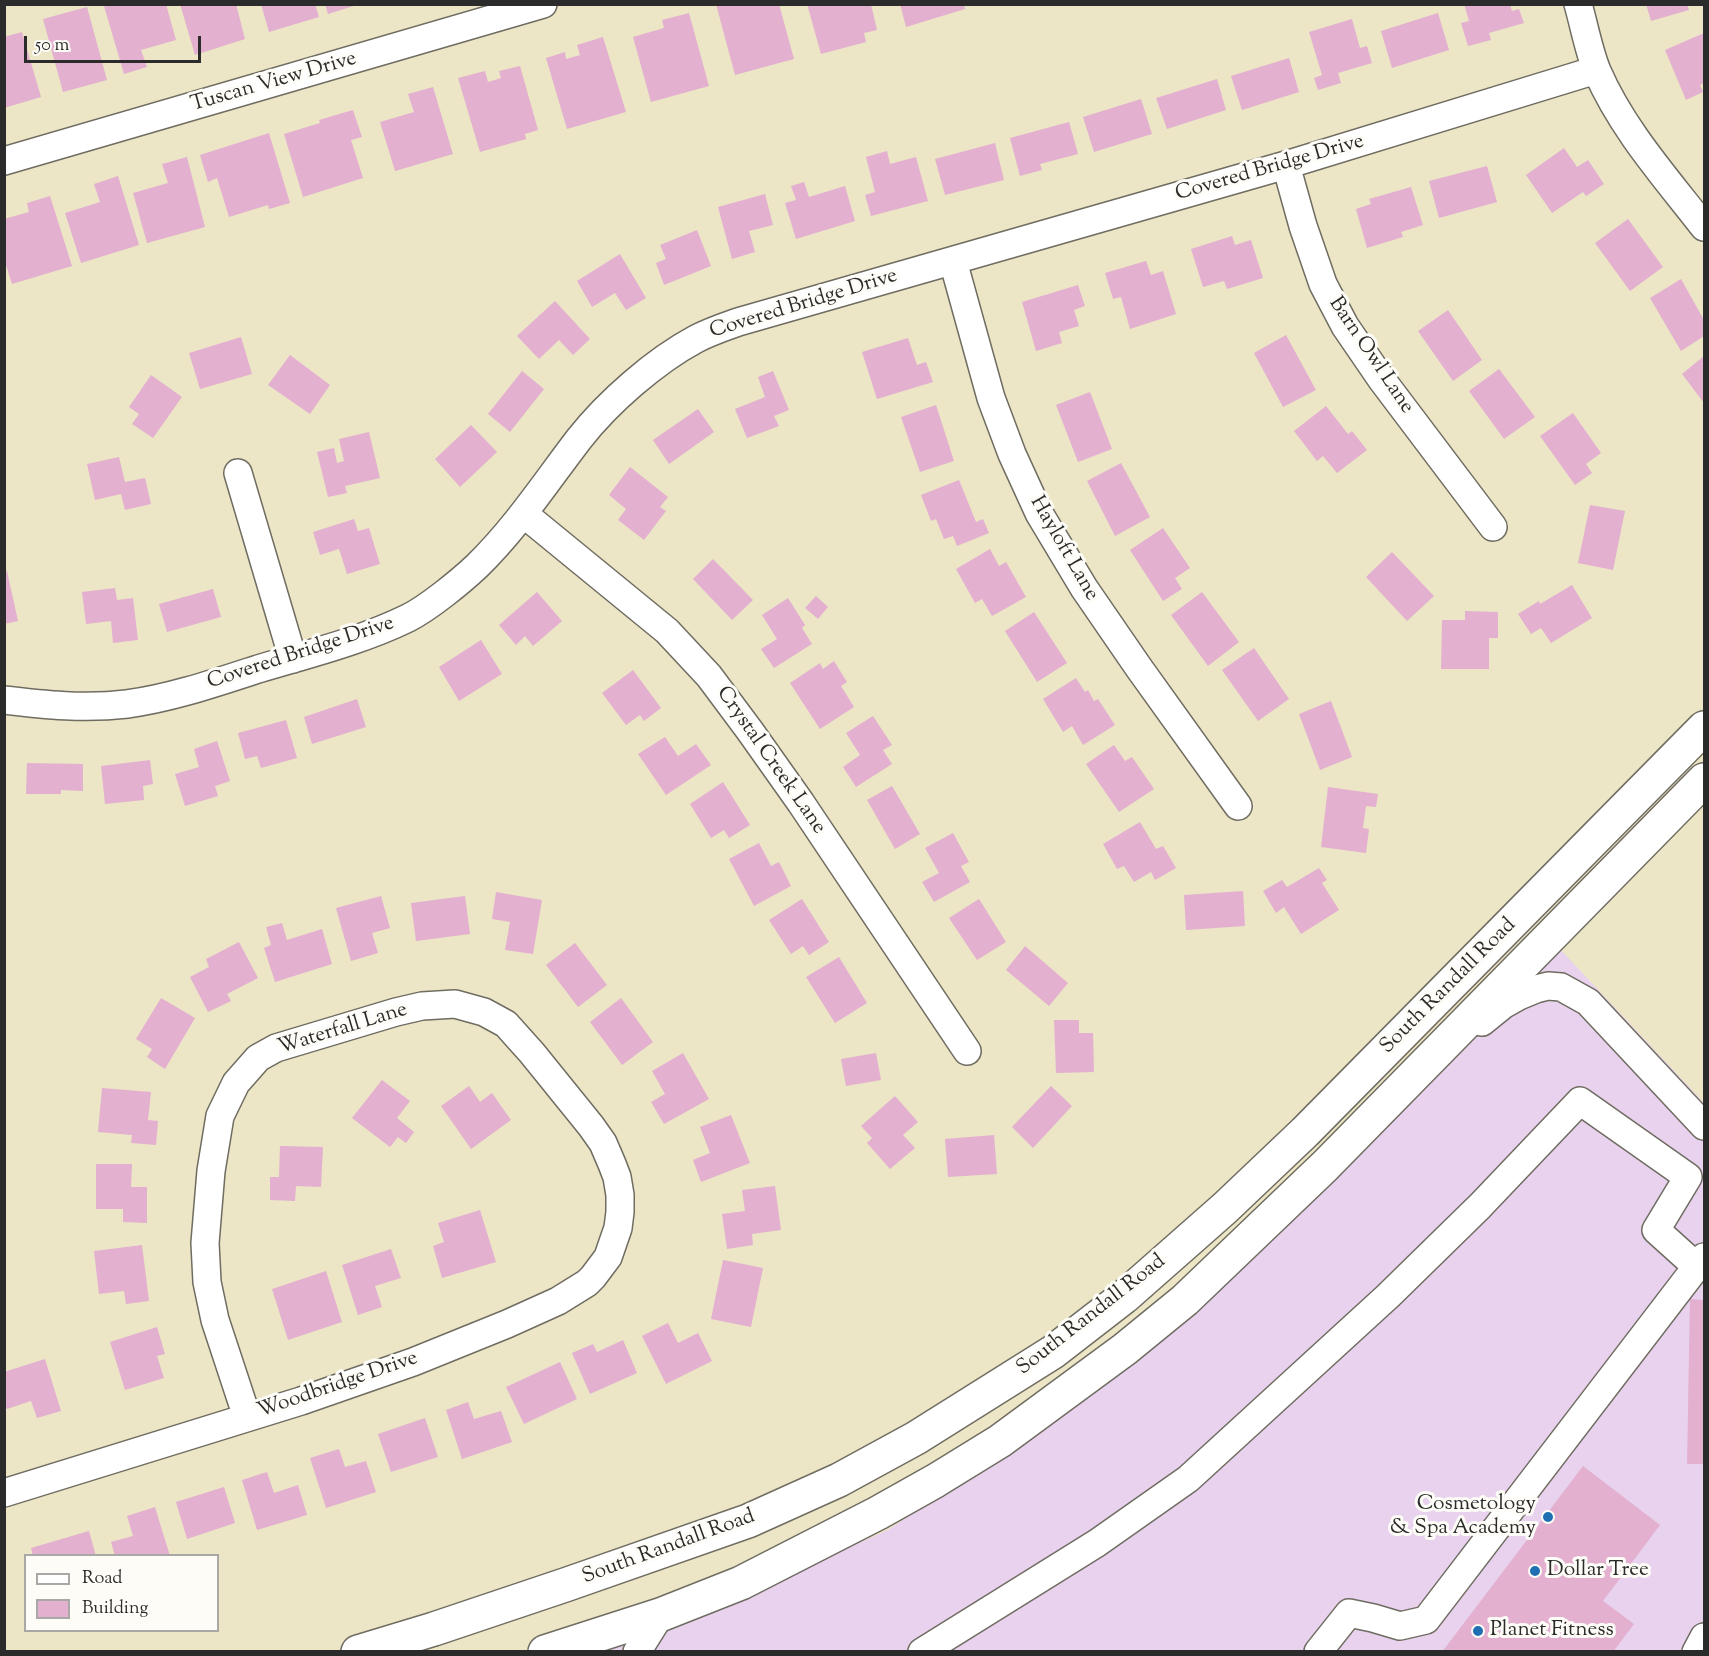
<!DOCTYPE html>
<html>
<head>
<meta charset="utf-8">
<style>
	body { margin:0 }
	#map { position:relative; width:1709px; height:1656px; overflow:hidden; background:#ece5c6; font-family:"Sorts Mill Goudy",serif }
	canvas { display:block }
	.frame { position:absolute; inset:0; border:6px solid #2b2b2b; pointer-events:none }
	.legend { position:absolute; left:24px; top:1554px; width:195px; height:78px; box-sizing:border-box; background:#fdfcf7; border:2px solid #a9a8a5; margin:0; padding:8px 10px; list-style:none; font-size:18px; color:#2b2b2b }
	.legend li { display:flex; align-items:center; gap:12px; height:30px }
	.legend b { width:30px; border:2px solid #a9a8a5 }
	.scale { position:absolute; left:24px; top:36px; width:177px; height:27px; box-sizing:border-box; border:3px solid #2b2b2b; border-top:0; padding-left:8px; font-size:18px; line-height:21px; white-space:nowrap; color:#2b2b2b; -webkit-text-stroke:4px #fdfcf7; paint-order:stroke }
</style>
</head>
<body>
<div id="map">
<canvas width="1709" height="1656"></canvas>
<div class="frame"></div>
<ul class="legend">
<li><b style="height:8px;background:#fff"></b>Road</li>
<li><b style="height:16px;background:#e3b0d0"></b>Building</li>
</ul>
<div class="scale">50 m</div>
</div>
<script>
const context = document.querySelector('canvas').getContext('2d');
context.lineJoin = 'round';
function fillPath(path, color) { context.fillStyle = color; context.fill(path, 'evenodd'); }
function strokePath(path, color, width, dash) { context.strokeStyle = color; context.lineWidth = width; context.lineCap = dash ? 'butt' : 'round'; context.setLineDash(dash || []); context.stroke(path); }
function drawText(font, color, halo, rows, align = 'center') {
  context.font = font + ' "Sorts Mill Goudy",serif'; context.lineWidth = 6; context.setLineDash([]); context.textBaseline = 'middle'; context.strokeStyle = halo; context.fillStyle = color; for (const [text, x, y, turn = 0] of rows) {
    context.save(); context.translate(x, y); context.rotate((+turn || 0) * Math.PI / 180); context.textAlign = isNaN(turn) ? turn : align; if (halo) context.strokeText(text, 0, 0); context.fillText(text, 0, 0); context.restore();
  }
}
fillPath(new Path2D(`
	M1559,948L1704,1103V1651L590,1652L671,1627L888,1530L1095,1390Z`), '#e8d2ee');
fillPath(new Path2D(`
	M109,4H166L176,40L141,50L147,67L124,74L104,6Z
	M180,4H236L245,39L195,55Z
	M261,4H315L319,17L269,32Z
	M325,4H357V5L328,14Z
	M716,4H741V6L779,4L794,59L735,75Z
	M807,4H871L877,30L864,33L866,42L821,54Z
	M900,4H964L965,9L906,27Z
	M1464,4H1510L1512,11L1519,9L1524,23L1489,33L1491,40L1468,46L1461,23L1469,21Z
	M1646,4H1687L1689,10L1651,21Z
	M87,7L107,80L63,92L43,19Z
	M689,13L709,86L651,102L633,37L664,28L662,20Z
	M1438,13L1449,50L1392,68L1381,31Z
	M1352,19L1360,48L1367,46L1372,63L1338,73L1341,83L1318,90L1314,78L1322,75L1309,32Z
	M22,32L41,97L4,108V37Z
	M1704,33V83L1700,85L1703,92L1686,100L1665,50Z
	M603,37L626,112L567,129L546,58L565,52L566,59L580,55L577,45Z
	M1289,58L1299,92L1242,110L1231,76Z
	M520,66L538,130L525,134L526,139L480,152L458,78L485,71L488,82L501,78L499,71Z
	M1217,79L1226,110L1167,129L1156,98Z
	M433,87L453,154L395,171L380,122L414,112L408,94Z
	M1141,99L1152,134L1094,152L1083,117Z
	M353,110L362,137L351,140L363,178L303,197L284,134L320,123L319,120Z
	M1069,122L1078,154L1040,164L1042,170L1020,176L1010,138Z
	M269,133L290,203L269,209L268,205L229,217L217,178L208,182L200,155Z
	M995,143L1004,180L945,195L935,159Z
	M1564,148L1577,167L1588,160L1604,184L1586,196L1583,192L1552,213L1526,175Z
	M887,151L890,164L916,157L928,201L871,216L865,195L875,192L866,157Z
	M187,157L205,227L147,243L133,193L168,183L162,164Z
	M1487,166L1497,202L1439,218L1429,181Z
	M118,176L139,245L81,263L65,213L100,202L94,184Z
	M804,182L809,197L845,186L855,221L796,239L785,203L796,200L791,186Z
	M1411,187L1423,225L1401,232L1403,237L1367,248L1356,209L1371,204L1369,199Z
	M765,194L773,225L749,231L755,252L732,259L718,207Z
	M50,196L72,266L12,284L4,259V219L29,212L27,203Z
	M1628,219L1663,267L1630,291L1595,243Z
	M697,230L711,266L664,285L656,263L666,259L660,245Z
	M1232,236L1235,245L1251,240L1263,278L1227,289L1224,281L1203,287L1191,249Z
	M620,254L646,298L626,310L615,293L592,307L577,281Z
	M1146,261L1151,275L1163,271L1176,314L1130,329L1121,297L1113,299L1105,273Z
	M1681,279L1704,320V336L1681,351L1650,298Z
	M1078,285L1085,306L1074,310L1079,326L1059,332L1062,343L1036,351L1022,302Z
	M555,301L590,339L573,355L559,340L539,359L517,336Z
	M1448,310L1482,360L1453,381L1418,331Z
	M1286,335L1316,390L1283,407L1254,353Z
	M241,337L252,374L200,389L189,353Z
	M908,338L917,365L926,362L933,382L877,399L862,352Z
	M290,355L330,385L310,414L268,385Z
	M1704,356V403L1682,374Z
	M1499,369L1535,417L1504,439L1469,391Z
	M522,371L544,389L510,432L488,414Z
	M773,371L789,410L774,416L779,426L747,438L735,409L765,397L758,377Z
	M151,375L182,397L153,438L132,424L139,414L129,407Z
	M1090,392L1112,449L1078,462L1056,405Z
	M936,405L954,461L920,472L901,417Z
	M1326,406L1348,434L1352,431L1367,450L1337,473L1323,456L1317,461L1294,431Z
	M698,409L714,432L669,464L653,440Z
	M1573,413L1601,453L1586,464L1592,473L1575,485L1540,436Z
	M471,425L497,452L460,487L435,459Z
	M369,432L380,478L345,486L347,493L328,497L317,452L334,448L337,463L344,461L339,439Z
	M119,457L125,482L145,478L151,504L125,510L121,494L95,500L87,464Z
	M1121,463L1150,517L1115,536L1087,481Z
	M630,467L668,497L660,507L666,511L644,540L618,520L626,509L609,495Z
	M959,480L976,522L983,519L989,533L957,546L953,536L944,539L936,519L931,521L921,495Z
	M1590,505L1625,511L1613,570L1578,563Z
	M354,519L358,531L369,528L380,564L347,574L339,549L320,555L313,532Z
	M1163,528L1190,568L1175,578L1182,589L1163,601L1130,550Z
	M990,549L999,566L1006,562L1026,597L992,616L982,599L975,603L956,569Z
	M1392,552L1434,596L1407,621L1366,577Z
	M713,559L753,600L732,620L693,579Z
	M7,571L18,621L4,624V572Z
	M1572,585L1592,618L1551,643L1541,628L1531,634L1518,614L1539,601L1540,604Z
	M115,588L117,600L133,598L138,640L113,643L111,621L86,624L82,592Z
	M213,589L221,617L167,632L159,604Z
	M537,592L562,621L533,646L525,636L516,645L499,625Z
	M1202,592L1239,642L1208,666L1171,615Z
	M816,596L828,607L818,619L805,608Z
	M788,598L805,625L802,628L812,644L774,668L761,649L777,639L762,615Z
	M1465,611L1498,612V638H1489V669H1441L1442,620H1465Z
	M1034,612L1067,663L1037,682L1005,631Z
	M481,640L502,674L459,701L439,667Z
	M1254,648L1289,699L1258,721L1222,670Z
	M834,661L847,682L841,686L854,707L820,729L790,683L820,663L823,669Z
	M633,670L661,708L644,721L640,715L626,725L602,693Z
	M1076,678L1085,692L1088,690L1094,701L1098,699L1115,725L1083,745L1072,726L1063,732L1043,699Z
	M357,699L366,727L312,744L304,717Z
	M1331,701L1352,757L1320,770L1299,714Z
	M873,716L892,745L883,750L892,764L856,787L843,767L860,755L846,733Z
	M286,720L297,758L261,768L257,756L245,759L238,733Z
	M665,737L678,756L696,744L711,765L666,795L638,754Z
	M217,741L230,781L215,786L218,796L185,806L175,774L199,767L194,749Z
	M1114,745L1125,761L1132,757L1154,789L1119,812L1086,764Z
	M150,760L153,784L143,786L144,800L105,804L101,766Z
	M27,763L83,764V791L61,790V794H26Z
	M723,782L750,825L729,838L724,830L711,838L690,804Z
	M892,786L920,834L895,849L867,800Z
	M1328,787L1378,794L1376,807L1366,806L1363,828L1369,829L1366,853L1321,847Z
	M1140,822L1156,849L1163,846L1176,868L1155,880L1151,872L1134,882L1124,866L1117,869L1103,844Z
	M953,833L969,862L961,866L970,882L934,902L922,882L939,873L925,848Z
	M759,843L771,866L779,862L791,886L754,906L729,859Z
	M1319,868L1327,880L1322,883L1339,910L1301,934L1284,907L1276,913L1263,891L1282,880L1287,887Z
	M1243,891L1245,926L1186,930L1184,895Z
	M496,892L542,900L533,954L505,950L510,922L492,919Z
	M381,896L390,928L372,933L378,953L351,961L336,908Z
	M465,896L470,934L416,941L411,903Z
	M802,899L829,942L809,955L803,946L791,954L769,920Z
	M979,899L1006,942L977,960L949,918Z
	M282,923L287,940L322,929L332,964L275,982L264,948L271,945L266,927Z
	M239,942L258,978L227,994L231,1001L208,1012L190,977L209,967L206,959Z
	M575,943L607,985L578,1007L546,965Z
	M1025,946L1068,983L1049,1006L1006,970Z
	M839,957L867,1003L835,1023L806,977Z
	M161,998L195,1018L165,1069L147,1057L152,1049L136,1039Z
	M621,998L653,1042L622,1065L590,1022Z
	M1054,1020H1079V1033H1093L1094,1072L1056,1073Z
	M683,1053L709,1099L664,1124L651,1102L665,1094L652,1071Z
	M876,1053L881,1080L846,1086L841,1059Z
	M382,1080L410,1101L397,1118L414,1132L406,1143L398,1137L390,1147L352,1118Z
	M469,1086L480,1102L492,1093L511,1120L471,1149L441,1106Z
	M1051,1086L1072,1106L1033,1148L1012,1127Z
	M102,1088L151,1092L148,1120L158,1121L156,1145L131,1143L132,1135L98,1132Z
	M895,1096L918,1122L903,1135L915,1148L890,1169L867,1143L872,1138L861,1126Z
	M731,1115L750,1163L701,1182L693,1160L710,1153L700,1127Z
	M994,1135L997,1174L948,1177L945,1139Z
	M280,1146L323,1147L321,1187L296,1186L295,1201L270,1200V1177H279Z
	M96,1164H132L131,1187H147V1223L123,1222V1209H96Z
	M775,1186L781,1230L752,1234L753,1245L727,1249L722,1214L745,1211L742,1190Z
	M480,1210L496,1262L442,1278L433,1246L444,1242L438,1223Z
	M142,1245L149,1301L126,1304L124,1291L99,1294L94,1251Z
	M391,1249L401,1278L375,1286L382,1307L358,1315L342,1265Z
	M723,1260L763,1268L751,1327L711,1319Z
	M326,1271L342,1322L288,1340L272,1289Z
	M1690,1299L1704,1300V1464H1687Z
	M668,1323L678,1343L698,1333L712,1361L666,1384L642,1336Z
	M157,1327L165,1354L157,1356L164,1378L125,1390L110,1342Z
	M623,1340L637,1373L590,1394L572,1353L593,1344L597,1352Z
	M45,1359L61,1411L37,1418L31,1401L7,1409L4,1403V1372Z
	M560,1362L577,1399L524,1424L506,1387Z
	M468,1402L474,1419L501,1411L512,1442L462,1459L446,1410Z
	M425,1418L438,1457L391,1472L378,1434Z
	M339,1449L345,1467L366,1461L376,1492L326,1508L310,1458Z
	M1583,1466L1660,1525L1603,1601L1634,1624L1613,1652H1442Z
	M267,1472L274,1493L298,1485L307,1515L257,1530L242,1480Z
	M224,1487L235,1523L187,1539L176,1502Z
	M155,1507L170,1556H115L111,1542L133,1536L127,1516Z
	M89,1531L96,1556H33L31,1548Z`), '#e3b0d0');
const minor = new Path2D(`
	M1578,4C1584,25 1589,52 1597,71C1622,129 1666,178 1704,227
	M4,161L543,4
	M1286,165L1303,226L1323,284L1345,326L1382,380L1493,527
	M953,261L991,398L1012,454L1039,513L1084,588L1139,668L1238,806
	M238,473L293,659
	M524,514L667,631L709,676L750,731L801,803L967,1051
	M4,700C45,705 85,709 127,704C171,698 215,683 258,669C308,654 361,641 408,618C428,608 460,582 477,566C516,528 546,482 579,439C608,402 655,361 696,339C709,332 724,327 738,322L1286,165L1596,70
	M1482,1022L1503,1005L1519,996L1536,989L1548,986L1561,987L1588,1002L1704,1126
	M4,1493L301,1401L413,1362L507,1324L558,1301L587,1283L593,1277L608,1257L618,1228L620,1212V1195L617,1177L612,1164L603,1143L591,1126L532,1053L506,1024L484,1012L455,1004L422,1006L396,1012L276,1048L258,1058L236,1083L220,1116L211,1171L205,1243L207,1282L215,1320L247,1417
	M637,1652L660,1615
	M922,1652L1097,1543L1188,1479L1388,1296L1480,1206L1580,1101L1688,1177L1656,1230L1697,1267
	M1318,1652L1349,1613L1373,1618L1400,1626L1426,1620L1704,1257
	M1696,1652L1704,1637`);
const major = new Path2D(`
	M358,1652L434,1629L565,1585L748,1521L839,1480L916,1438L1053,1352L1124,1297L1225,1208L1305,1132L1704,728
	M545,1652L660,1615L741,1583L878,1513L935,1481L1000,1441L1125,1349L1185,1300L1325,1166L1704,780`);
strokePath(minor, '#6f6c61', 30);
strokePath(major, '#6f6c61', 36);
strokePath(minor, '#fff', 27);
strokePath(major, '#fff', 33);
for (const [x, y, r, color] of [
	[1548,1517,6,"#1f6fb2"],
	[1535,1571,6,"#1f6fb2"],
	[1478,1631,6,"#1f6fb2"]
]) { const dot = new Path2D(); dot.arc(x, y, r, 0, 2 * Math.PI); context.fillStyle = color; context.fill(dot); strokePath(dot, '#fdfcf7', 2); }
drawText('21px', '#2b2b2b', '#fdfcf7', [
	["Tuscan View Drive",274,83,-16],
	["Covered Bridge Drive",1270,169,-16],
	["Covered Bridge Drive",804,305,-17],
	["Barn Owl Lane",1370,356,56],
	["Hayloft Lane",1063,549,60],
	["Covered Bridge Drive",301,654,-18],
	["Crystal Creek Lane",770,761,55],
	["South Randall Road",1449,987,-45],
	["Waterfall Lane",343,1030,-17],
	["South Randall Road",1092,1316,-38],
	["Woodbridge Drive",338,1386,-19],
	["South Randall Road",669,1548,-20]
]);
drawText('21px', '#2b2b2b', '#fdfcf7', [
	["Cosmetology",1536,1505,"right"],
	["& Spa Academy",1536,1529,"right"],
	["Dollar Tree",1547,1571],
	["Planet Fitness",1490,1631]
], 'left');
</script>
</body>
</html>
